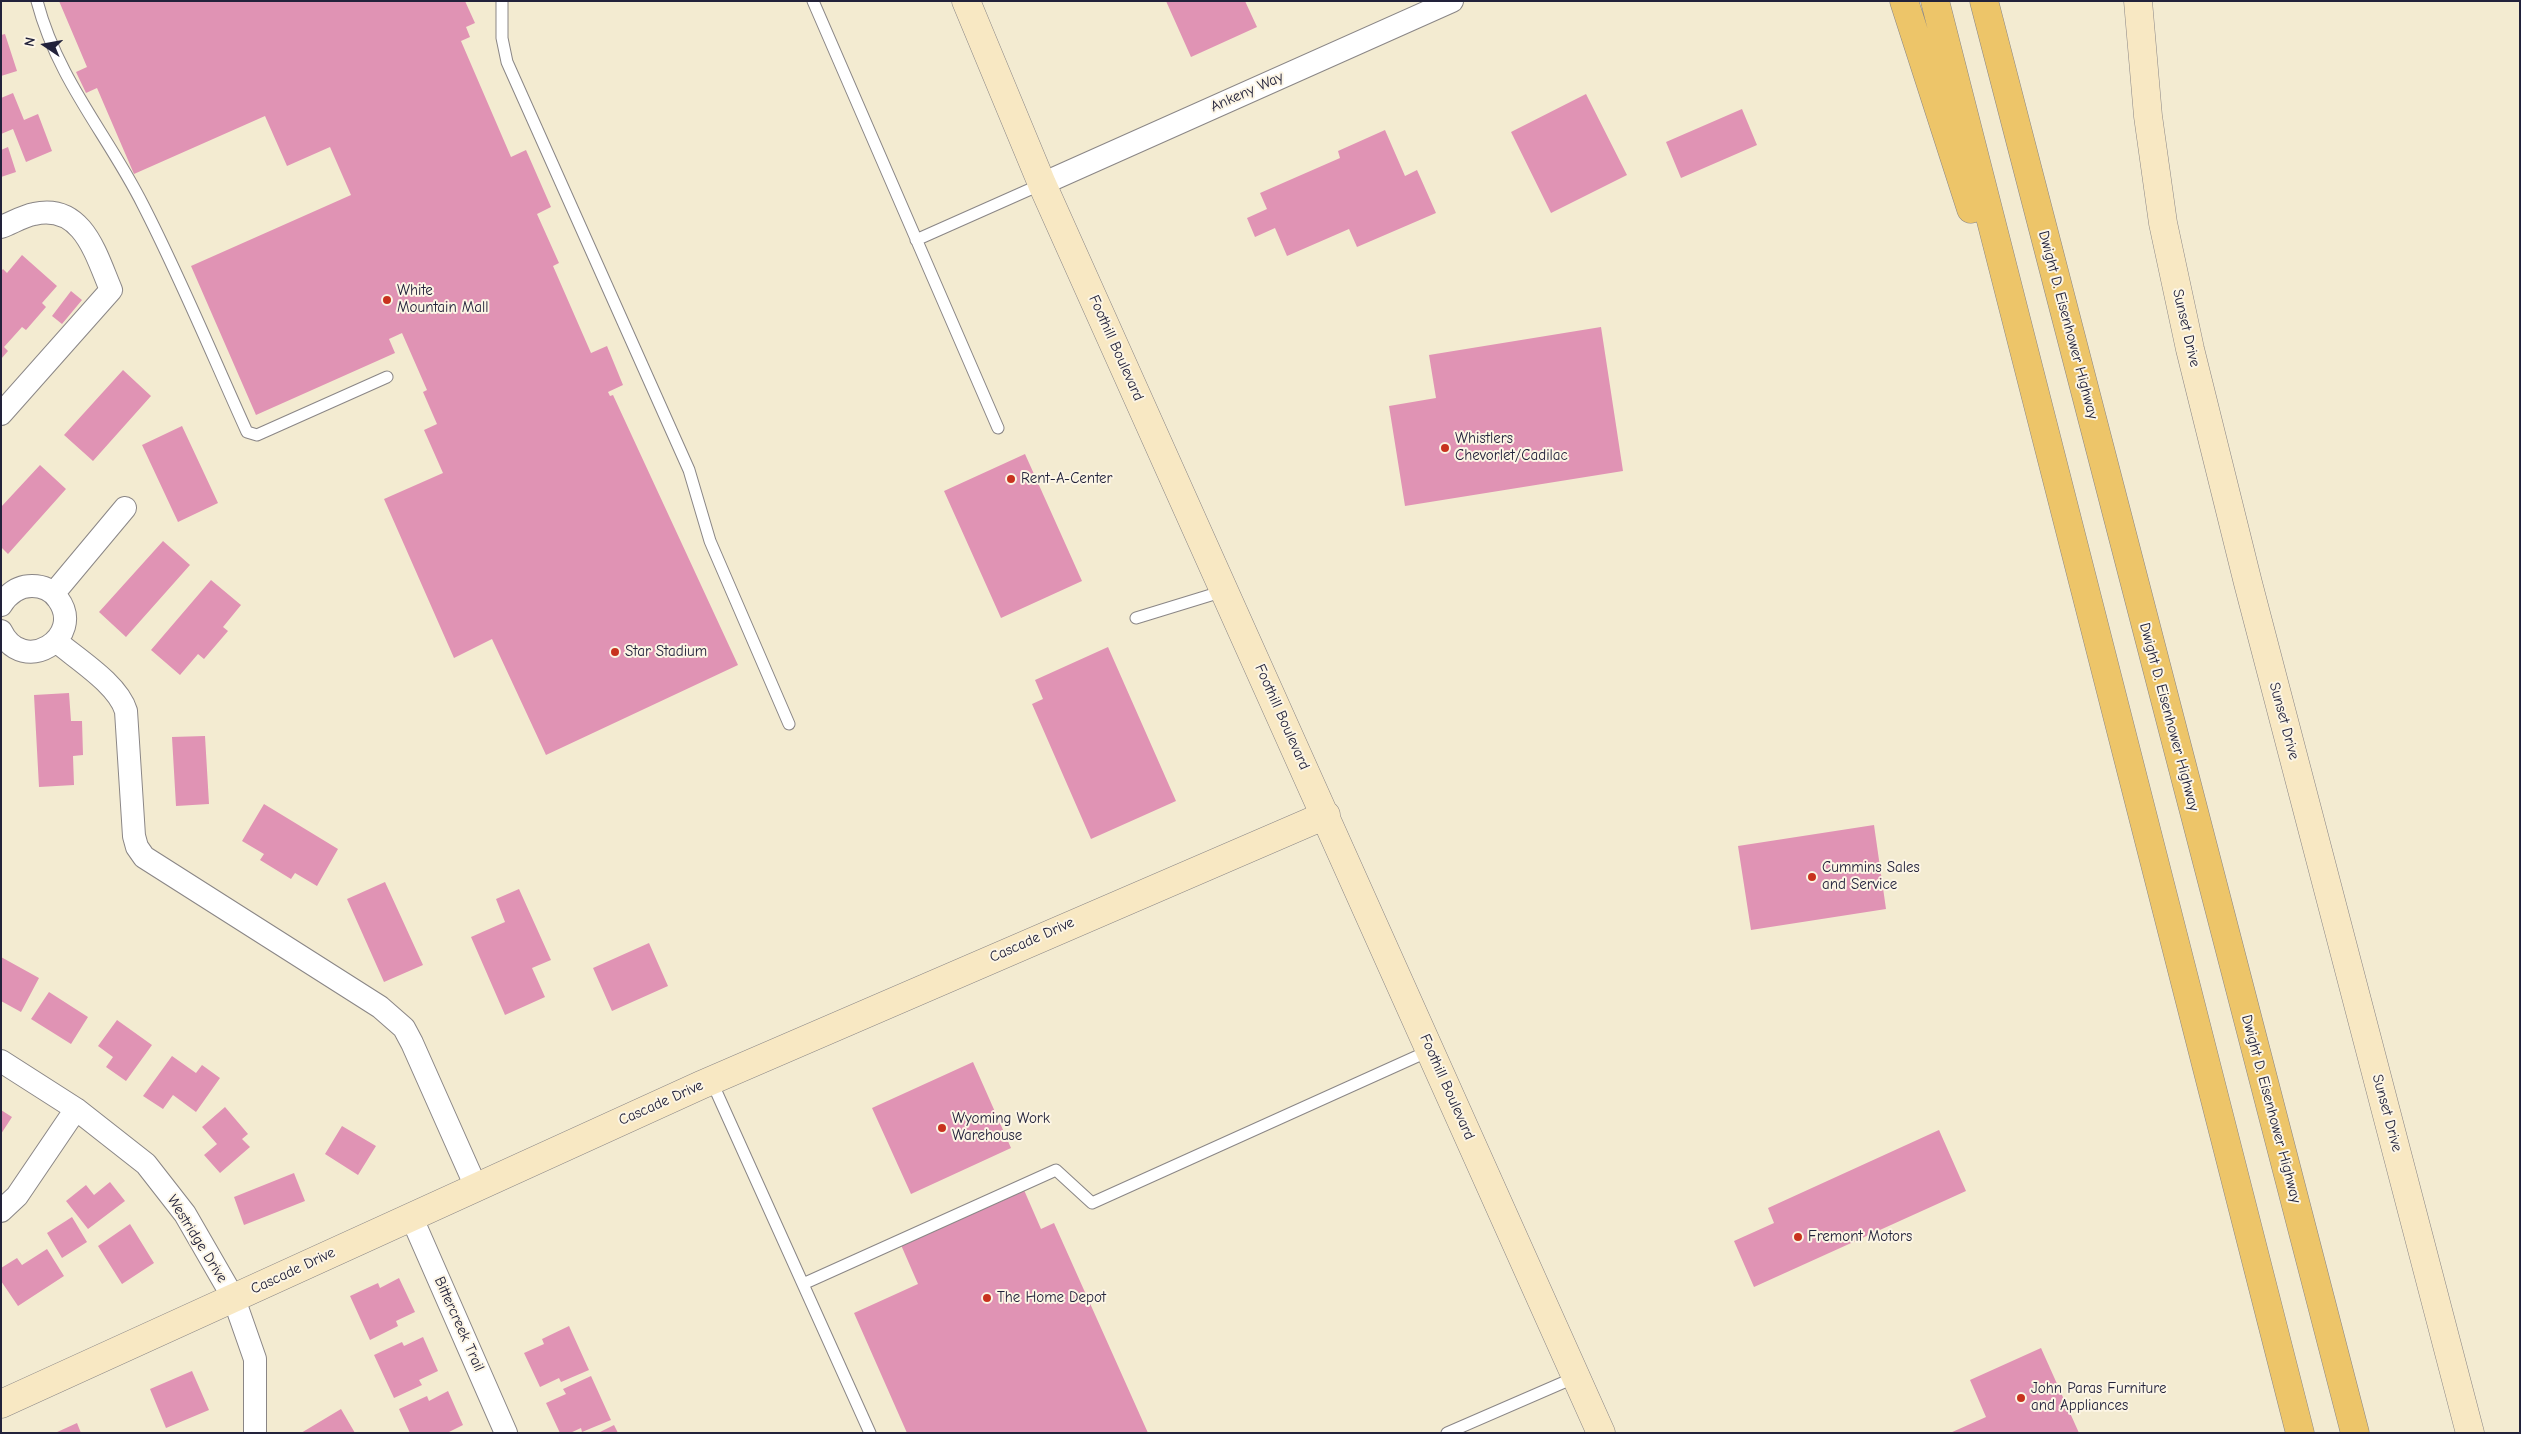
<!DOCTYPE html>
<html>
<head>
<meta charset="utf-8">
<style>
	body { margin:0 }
	#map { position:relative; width:2521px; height:1434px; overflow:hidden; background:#f3ebd1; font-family:"Comic Neue",sans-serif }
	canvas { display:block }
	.frame { position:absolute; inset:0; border:2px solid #22223b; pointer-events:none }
	.north { position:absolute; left:20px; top:20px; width:50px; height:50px; -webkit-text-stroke:4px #fcf5e5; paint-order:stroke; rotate:282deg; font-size:14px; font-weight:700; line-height:20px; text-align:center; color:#22223b }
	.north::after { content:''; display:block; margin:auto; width:18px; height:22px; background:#22223b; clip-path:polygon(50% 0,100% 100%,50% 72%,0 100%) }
</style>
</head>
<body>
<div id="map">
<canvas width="2521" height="1434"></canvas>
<div class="frame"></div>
<div class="north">N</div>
</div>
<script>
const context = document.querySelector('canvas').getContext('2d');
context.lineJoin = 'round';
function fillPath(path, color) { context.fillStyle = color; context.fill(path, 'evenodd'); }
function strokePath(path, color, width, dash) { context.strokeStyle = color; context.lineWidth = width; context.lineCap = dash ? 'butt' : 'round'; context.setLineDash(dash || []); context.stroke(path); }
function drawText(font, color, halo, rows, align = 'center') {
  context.font = font + ' "Comic Neue",sans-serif'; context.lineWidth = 4; context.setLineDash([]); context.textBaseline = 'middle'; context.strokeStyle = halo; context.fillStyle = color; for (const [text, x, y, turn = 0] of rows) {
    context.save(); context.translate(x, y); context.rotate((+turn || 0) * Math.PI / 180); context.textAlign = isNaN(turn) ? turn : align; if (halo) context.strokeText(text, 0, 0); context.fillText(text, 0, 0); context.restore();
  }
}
fillPath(new Path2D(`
	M59,1H465L475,23L466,27L470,37L461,41L511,157L526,150L551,207L537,214L559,263L553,266L591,353L607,346L623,385L608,392L610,396L613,395L738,665L546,755L492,639L454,658L384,499L443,473L424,430L437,424L423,392L427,390L402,333L389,339L395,353L256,415L191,266L351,195L330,147L287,166L265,116L134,174L97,88L86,93L76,72L87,67Z
	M1166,1H1245L1257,27L1191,57Z
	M5,34L17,71L1,76V35Z
	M13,93L24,120L38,114L52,151L26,162L13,129L1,134V98Z
	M1586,94L1627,175L1551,213L1511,132Z
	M1742,109L1757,145L1681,178L1666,142Z
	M1385,130L1405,176L1417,170L1436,213L1357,247L1349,229L1287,256L1275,228L1255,237L1247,218L1267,209L1260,193L1340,158L1338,151Z
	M8,147L16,172L1,177V150Z
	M22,255L57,286L42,303L46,307L26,330L22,327L4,347L8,351L1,359V271L3,269L7,273Z
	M71,291L82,300L62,324L52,316Z
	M1601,327L1623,471L1405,506L1389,406L1436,398L1429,355Z
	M123,370L151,396L93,461L64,435Z
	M182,426L218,503L178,522L142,445Z
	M1025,454L1082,581L1001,618L944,491Z
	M40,465L66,489L8,554L1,547V507Z
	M163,541L190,565L126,637L99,612Z
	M211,580L241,605L223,627L228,631L204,659L198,654L180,675L151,650Z
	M1108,647L1176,801L1091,839L1032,704L1043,699L1035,680Z
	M69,693L71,721H82L83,755L73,756L74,785L39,787L34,695Z
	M205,736L209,804L176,806L172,737Z
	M264,804L338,849L317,886L295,873L291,879L260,860L264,854L242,841Z
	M1874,825L1886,909L1751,930L1738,846Z
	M385,882L423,965L384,982L347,899Z
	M519,889L551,960L532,968L545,997L505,1015L471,937L505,922L496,899Z
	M649,943L668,986L612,1011L593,968Z
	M1,957L39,978L21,1012L1,1001Z
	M49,992L88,1017L71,1044L31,1019Z
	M117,1020L152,1045L126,1081L106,1067L113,1057L98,1046Z
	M172,1056L196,1073L202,1065L220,1078L196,1112L173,1095L163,1109L143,1096Z
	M973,1062L1011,1148L911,1194L872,1108Z
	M225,1107L248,1134L242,1139L250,1147L220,1173L204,1155L217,1144L202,1127Z
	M1,1110L12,1117L1,1134Z
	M342,1126L376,1146L358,1175L325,1154Z
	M1939,1130L1966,1191L1754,1287L1734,1241L1774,1223L1768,1208Z
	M294,1173L305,1201L244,1225L234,1197Z
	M110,1182L125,1201L88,1229L66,1201L86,1185L94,1195Z
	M1024,1190L1041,1229L1054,1223L1148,1433H907L854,1313L918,1284L901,1245Z
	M72,1217L87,1242L62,1258L47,1233Z
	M130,1224L154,1263L122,1284L98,1246Z
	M47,1249L64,1276L18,1306L1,1281V1268L17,1258L22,1265Z
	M399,1278L415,1312L396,1321L398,1326L370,1340L350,1296L378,1283L380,1288Z
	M569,1326L589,1370L561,1382L559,1378L540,1387L524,1353L544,1344L542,1339Z
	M423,1337L438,1371L419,1380L422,1385L394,1398L374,1355L402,1342L404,1346Z
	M2041,1348L2079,1433H1950L1986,1417L1970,1380Z
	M192,1371L209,1410L166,1428L150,1389Z
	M591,1376L611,1420L582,1432L581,1428L570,1433H560L546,1403L566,1394L563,1389Z
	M448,1391L463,1425L447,1433H410L399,1409L427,1396L429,1401Z
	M341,1409L355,1433H301Z
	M77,1423L81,1433H55Z
	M614,1425L618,1433H598Z`), '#e093b4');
const lane = new Path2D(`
	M37,1C58,81 108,135 143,205C181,279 213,357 247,432L257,435L387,377
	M502,1V38L507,62L689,470L710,541L789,724
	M813,1L998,428
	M916,240L1042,184
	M1136,618L1224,591
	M711,1080L870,1433
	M803,1284L1056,1170L1092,1203L1431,1050
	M1447,1433L1576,1377`);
const street = new Path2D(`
	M1042,184L1452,1
	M1,227C12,223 23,216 34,214C83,203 96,255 111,290L1,414
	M54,593L125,508
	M1,605C8,594 18,586 32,586C43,586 52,590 58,599C86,637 23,677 1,631
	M56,641C77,659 118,684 126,711L134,836L137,847L144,857L380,1007L404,1028L412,1043L476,1187
	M1,1061L76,1109L146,1164L185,1214L234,1299L255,1359V1433
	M1,1211L17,1196L76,1109
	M411,1216L506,1433`);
const secondary = new Path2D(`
	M966,1L1042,184L1601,1433
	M2138,1L2148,116L2163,223L2190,349L2248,583L2470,1433
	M1,1404L701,1085L1326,815`);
const highway = new Path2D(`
	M1904,1L1971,209
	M1935,1L2300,1433
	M1984,1L2355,1433`);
strokePath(lane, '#8a8686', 13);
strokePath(street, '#8a8686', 24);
strokePath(secondary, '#8a8686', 29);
strokePath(highway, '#8a8686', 29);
strokePath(lane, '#fff', 11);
strokePath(street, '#fff', 22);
strokePath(secondary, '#f8e8c3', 28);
strokePath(highway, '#edc569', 28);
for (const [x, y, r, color] of [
	[387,300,5,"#c8321e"],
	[1445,448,5,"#c8321e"],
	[1011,479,5,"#c8321e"],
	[615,652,5,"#c8321e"],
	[1812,877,5,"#c8321e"],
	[942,1128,5,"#c8321e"],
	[1798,1237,5,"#c8321e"],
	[987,1298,5,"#c8321e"],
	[2021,1398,5,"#c8321e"]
]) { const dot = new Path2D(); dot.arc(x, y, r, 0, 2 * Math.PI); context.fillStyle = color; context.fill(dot); strokePath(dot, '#fcf5e5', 2); }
drawText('15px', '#22223b', '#fcf5e5', [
	["Ankeny Way",1247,92,-24],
	["Dwight D. Eisenhower Highway",2068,325,75],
	["Sunset Drive",2186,328,77],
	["Foothill Boulevard",1116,348,66],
	["Foothill Boulevard",1282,717,66],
	["Dwight D. Eisenhower Highway",2169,717,75],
	["Sunset Drive",2284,721,75],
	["Cascade Drive",1032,940,-24],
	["Foothill Boulevard",1447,1087,66],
	["Cascade Drive",661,1103,-24],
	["Dwight D. Eisenhower Highway",2271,1109,75],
	["Sunset Drive",2387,1113,75],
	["Westridge Drive",197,1239,58],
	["Cascade Drive",293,1271,-25],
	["Bittercreek Trail",459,1324,66]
]);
drawText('15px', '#22223b', '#fcf5e5', [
	["White",397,291],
	["Mountain Mall",397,308],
	["Whistlers",1455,439],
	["Chevorlet/Cadilac",1455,456],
	["Rent-A-Center",1021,479],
	["Star Stadium",625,652],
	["Cummins Sales",1822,868],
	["and Service",1822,885],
	["Wyoming Work",952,1119],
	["Warehouse",952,1136],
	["Fremont Motors",1808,1237],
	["The Home Depot",997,1298],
	["John Paras Furniture",2031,1389],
	["and Appliances",2031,1406]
], 'left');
</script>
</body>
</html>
